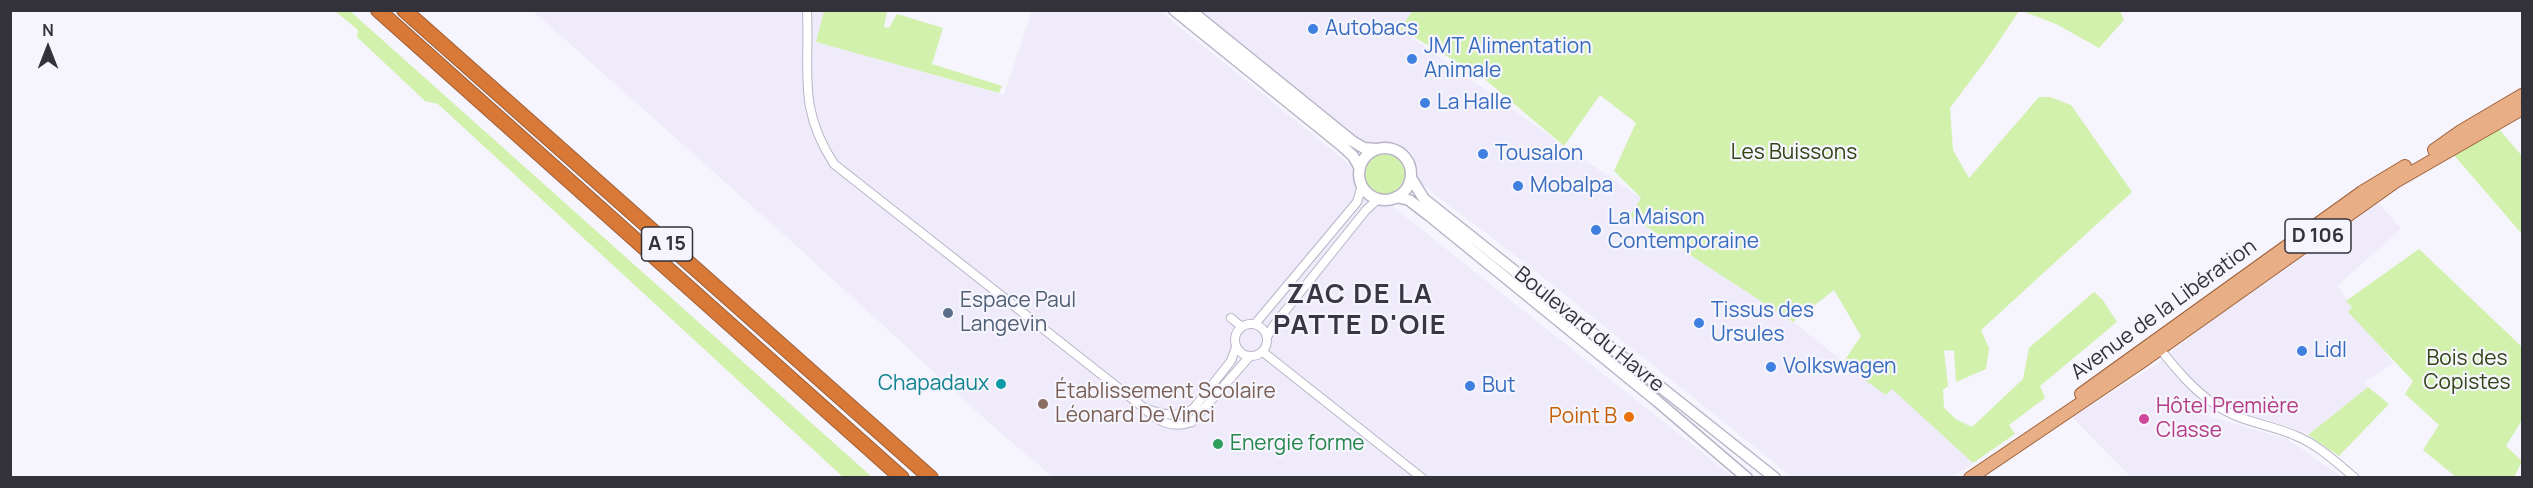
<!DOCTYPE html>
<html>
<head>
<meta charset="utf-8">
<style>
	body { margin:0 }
	#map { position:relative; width:2533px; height:488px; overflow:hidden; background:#f6f4fc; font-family:Manrope,sans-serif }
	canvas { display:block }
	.frame { position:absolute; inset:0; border:12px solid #333139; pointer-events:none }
	.north { position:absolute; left:18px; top:18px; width:60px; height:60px; -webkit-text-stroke:4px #f6f4fc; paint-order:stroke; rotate:0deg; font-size:16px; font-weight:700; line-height:24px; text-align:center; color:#333139 }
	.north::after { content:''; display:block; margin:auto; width:21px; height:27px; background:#333139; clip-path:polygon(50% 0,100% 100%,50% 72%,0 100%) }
</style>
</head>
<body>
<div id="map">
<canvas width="2533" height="488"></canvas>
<div class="frame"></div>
<div class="north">N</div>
</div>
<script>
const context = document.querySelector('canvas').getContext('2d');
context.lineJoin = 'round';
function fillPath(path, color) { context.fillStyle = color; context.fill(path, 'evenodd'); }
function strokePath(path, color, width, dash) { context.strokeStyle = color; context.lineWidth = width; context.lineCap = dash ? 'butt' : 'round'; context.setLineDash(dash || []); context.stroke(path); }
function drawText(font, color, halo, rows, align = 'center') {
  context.font = font + ' Manrope,sans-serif'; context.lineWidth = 4.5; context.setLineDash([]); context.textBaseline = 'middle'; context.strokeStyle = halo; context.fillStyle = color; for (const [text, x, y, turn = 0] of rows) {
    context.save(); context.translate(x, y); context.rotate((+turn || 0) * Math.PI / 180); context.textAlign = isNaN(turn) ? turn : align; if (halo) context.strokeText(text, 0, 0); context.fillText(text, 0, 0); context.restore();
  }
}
fillPath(new Path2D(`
	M533,11H824L816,42L1004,95L1032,11H1160L1354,168L1356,186L1364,197L1380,205L1392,206L1733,477H1053L996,429L790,240Z
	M1200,11H1412L1400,29L1564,146L1641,198L1631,217L1793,322L1886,395L1897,382L1973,463L1952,477H1792L1533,269L1419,182L1413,155L1396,142L1372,144L1358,139Z
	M2377,201L2401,229L2337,286L2393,363L2364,382L2368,387L2309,434L2268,420L2247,417L2220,404L2208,416L2287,439L2342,477H2131L2072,417L2157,364L2201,328Z`), '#efebfb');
fillPath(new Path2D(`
	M1413,10L2019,11L1991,53L1950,108L1953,150L1969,178L2039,97H2050L2071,105L2132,192L1981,330L1989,348L1986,369L1956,382L1954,351L1944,350L1948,386L1943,390L1944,408L1957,420L1972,427L2023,379L2029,348L2094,292L2102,299L2117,322L2040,386L2045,398L2009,425L2015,434L1973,463L1892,389L1886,395L1842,364L1861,336L1834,290L1793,322L1630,216L1641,198L1614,171L1636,123L1600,95L1564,146L1481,76L1400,29Z
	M335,11H350L872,477H843L438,104L425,101L357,37L358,30Z
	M824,11H884L887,12L884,27L889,28L897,14L943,28L932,64L1002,86L999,93L816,42Z
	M2022,11H2120L2124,20L2099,48L2056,24Z
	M2498,128L2522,156V234L2453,154Z
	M1365 174a20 20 0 1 1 40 0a20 20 0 1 1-40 0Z
	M2419,249L2522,347V420L2506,446L2522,461L2514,477H2456L2423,450L2439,425L2405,394L2413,381L2348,312L2352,307L2346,301Z
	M2368,387L2389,404L2339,456L2308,435Z`), '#d1f1ad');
const minor = new Path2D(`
	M807,10C810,73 797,107 834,164L1144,408
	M1231,318L1242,327
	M1235 340a16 16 0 1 1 32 0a16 16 0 1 1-32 0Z
	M1255,324L1357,202L1362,186
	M1267,337L1274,325L1366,210L1378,199
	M1236,347L1231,361L1193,409C1177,419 1161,414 1144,408C1158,422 1172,429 1192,422L1250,356
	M2160,349C2176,369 2194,391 2216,405C2240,422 2268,424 2294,435C2317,444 2336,462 2355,478
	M1263,352L1422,478`);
const secondary = new Path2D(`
	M1174,10L1341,145L1353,156L1360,168
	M1190,10L1352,141L1364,148L1376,149
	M1359 174a26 26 0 1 1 52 0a26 26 0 1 1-52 0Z
	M1411,178L1424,199L1775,478
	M1396,197L1409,200L1431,217L1657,401L1747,478`);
const primary = new Path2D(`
	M2434,150L2461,131L2522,95
	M2081,394L2362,192L2405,166
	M1970,478L2140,363L2395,182L2522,109`);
const motorway = new Path2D(`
	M378,10L902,478
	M404,10L931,478`);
strokePath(minor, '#b9b4c7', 10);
strokePath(secondary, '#b9b4c7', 13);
strokePath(primary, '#9e6038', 14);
strokePath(motorway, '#9e6038', 16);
strokePath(minor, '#fff', 8);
strokePath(secondary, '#fff', 10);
strokePath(primary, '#e8af87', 12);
strokePath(motorway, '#d87937', 14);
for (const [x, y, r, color] of [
	[1313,29,6,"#3f7fe0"],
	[1412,59,6,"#3f7fe0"],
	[1425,103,6,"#3f7fe0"],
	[1483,154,6,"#3f7fe0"],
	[1518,186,6,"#3f7fe0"],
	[1596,230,6,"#3f7fe0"],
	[948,313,6,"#5c6f8a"],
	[1699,323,6,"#3f7fe0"],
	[2302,351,6,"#3f7fe0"],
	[1771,367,6,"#3f7fe0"],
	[1001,384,6,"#0f9aa8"],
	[1470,386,6,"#3f7fe0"],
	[1043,404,6,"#8d6e63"],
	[1629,417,6,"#e8710a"],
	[2144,419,6,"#d1479c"],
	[1218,444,6,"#2e9e5b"]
]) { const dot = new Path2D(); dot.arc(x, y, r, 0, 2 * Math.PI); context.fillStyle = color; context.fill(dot); strokePath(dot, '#f6f4fc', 2); }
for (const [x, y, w] of [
	[2318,236,66],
	[667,244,51]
]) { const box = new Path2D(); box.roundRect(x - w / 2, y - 17, w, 34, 4.5); context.fillStyle = '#f6f4fc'; context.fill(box); strokePath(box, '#333139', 1.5); }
drawText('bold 20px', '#333139', null, [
	["D 106",2318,236],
	["A 15",667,244]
]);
drawText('21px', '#366cbe', '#f6f4fc', [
	["Autobacs",1325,29],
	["JMT Alimentation",1424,47],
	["Animale",1424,71],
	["La Halle",1437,103],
	["Tousalon",1495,154],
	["Mobalpa",1530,186],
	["La Maison",1608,218],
	["Contemporaine",1608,242],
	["Tissus des",1711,311],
	["Ursules",1711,335],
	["Lidl",2314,351],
	["Volkswagen",1783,367],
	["But",1482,386]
], 'left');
drawText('21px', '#304414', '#f6f4fc', [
	["Les Buissons",1794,153],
	["Bois des",2467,359],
	["Copistes",2467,383]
]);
drawText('21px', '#4e5e75', '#f6f4fc', [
	["Espace Paul",960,301],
	["Langevin",960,325]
], 'left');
drawText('21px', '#333139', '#f6f4fc', [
	["Avenue de la Libération",2164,310,-36],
	["Boulevard du Havre",1589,330,39]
]);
drawText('21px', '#0d838f', '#f6f4fc', [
	["Chapadaux",989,384]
], 'right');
drawText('21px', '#785e54', '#f6f4fc', [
	["Établissement Scolaire",1055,392],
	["Léonard De Vinci",1055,416]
], 'left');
drawText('21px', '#b23c85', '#f6f4fc', [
	["Hôtel Première",2156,407],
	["Classe",2156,431]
], 'left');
drawText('21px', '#c56008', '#f6f4fc', [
	["Point B",1617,417]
], 'right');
drawText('21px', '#27864d', '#f6f4fc', [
	["Energie forme",1230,444]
], 'left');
context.letterSpacing = '1.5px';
drawText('bold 27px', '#3a3646', '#f6f4fc', [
	["ZAC DE LA",1360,295],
	["PATTE D'OIE",1360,326]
]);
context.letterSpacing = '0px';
</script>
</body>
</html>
